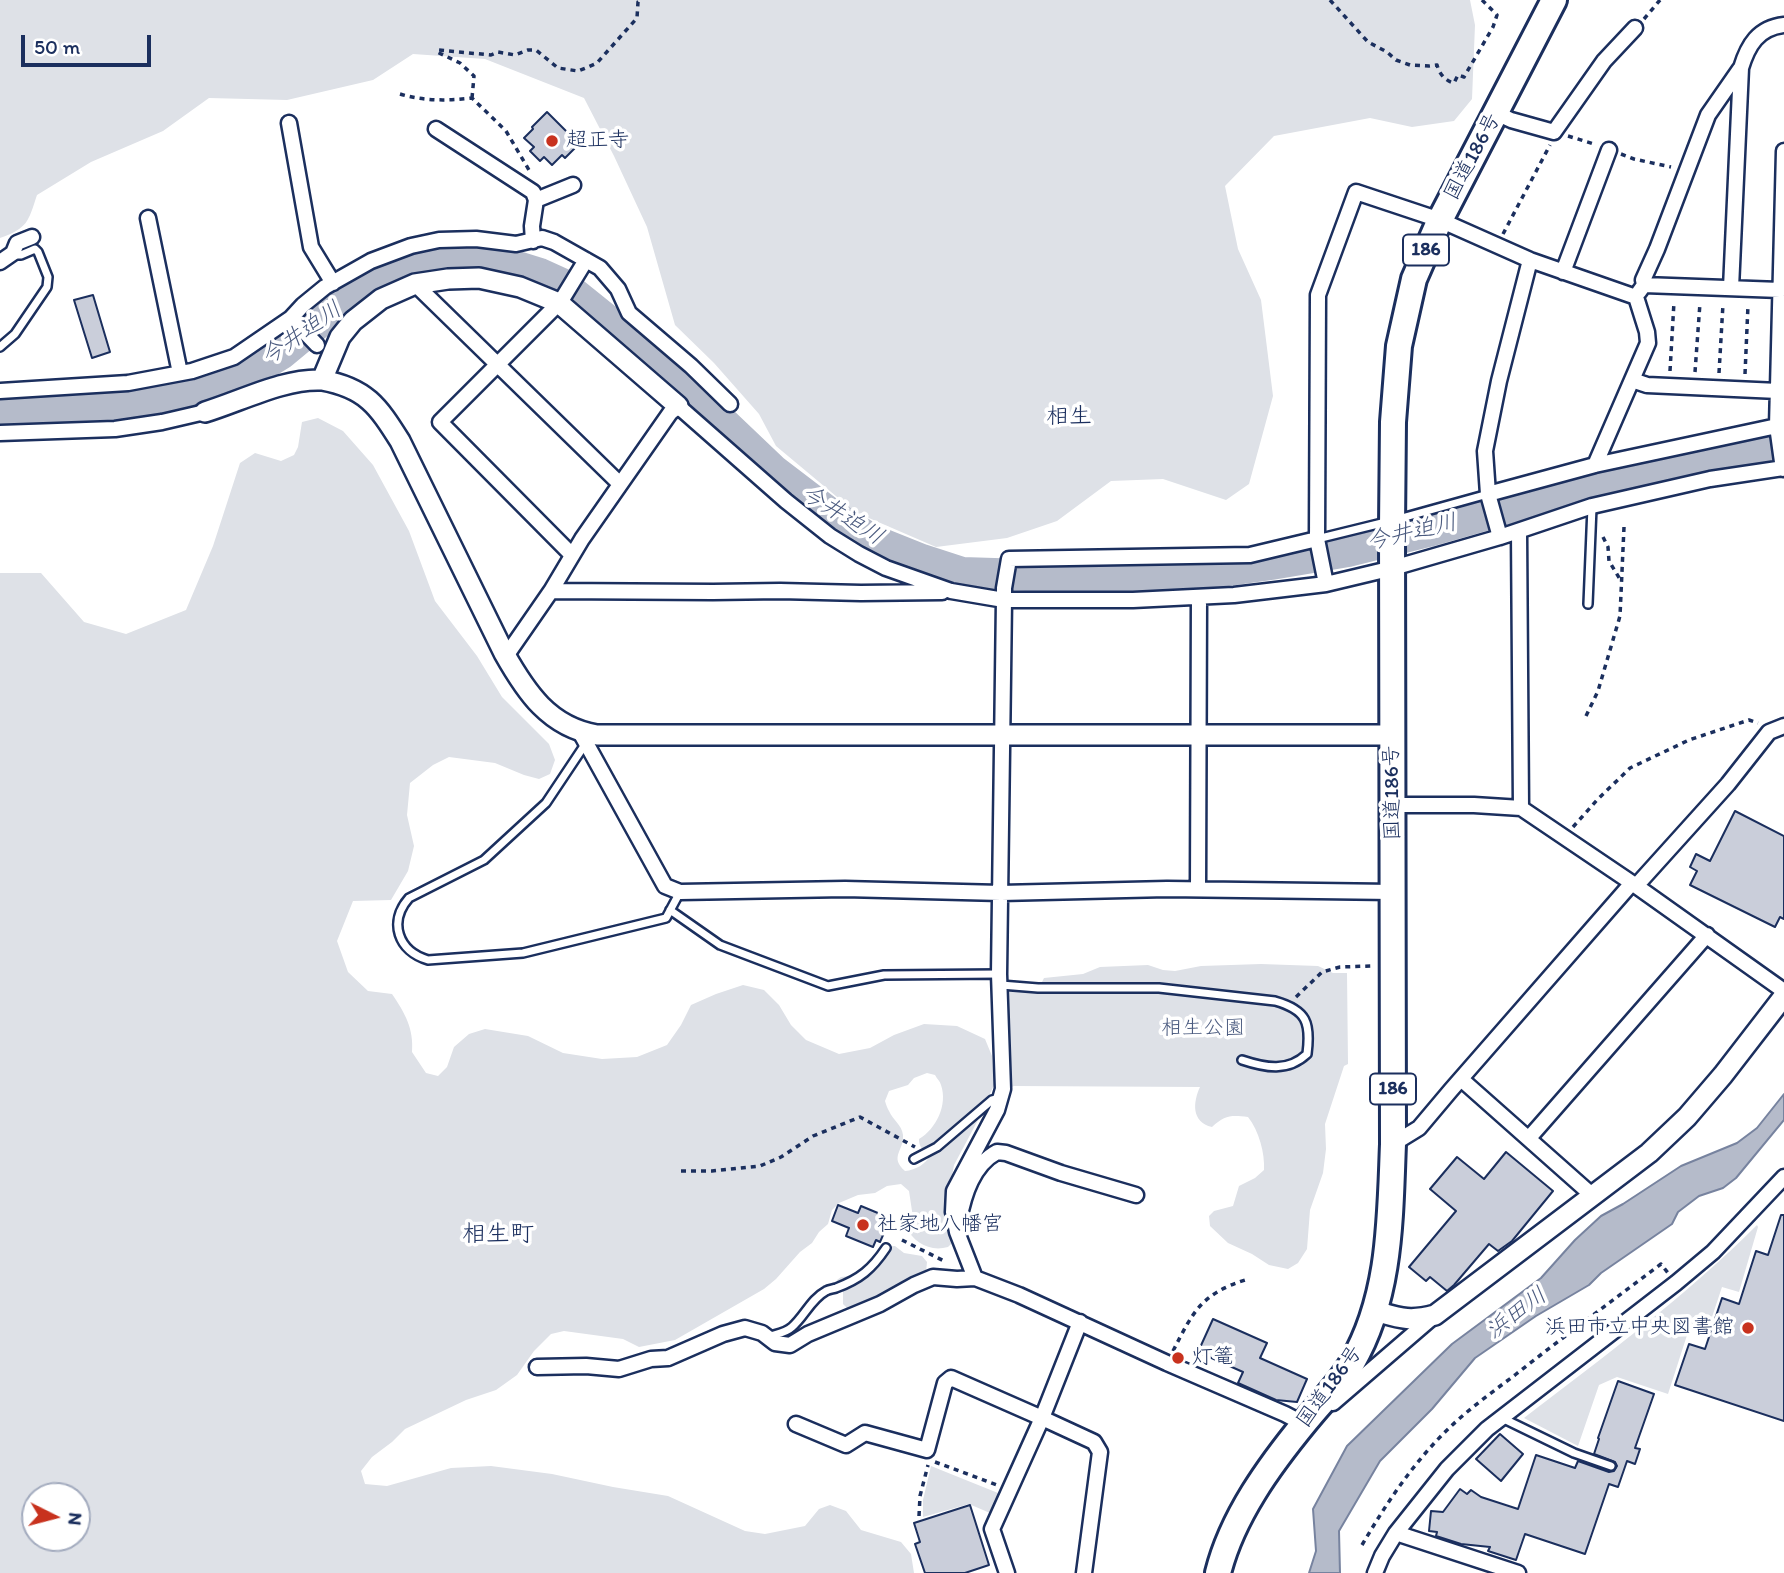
<!DOCTYPE html>
<html>
<head>
<meta charset="utf-8">
<style>
	body { margin:0 }
	#map { position:relative; width:1784px; height:1573px; overflow:hidden; background:#fff; font-family:Itim,sans-serif }
	canvas { display:block }
	.north { position:absolute; left:21px; top:1482px; width:70px; height:70px; box-sizing:border-box; background:#fff; border:2px solid #a4acbf; border-radius:50%; rotate:96deg; font-size:19px; font-weight:700; line-height:28px; text-align:center; color:#1b2f5e }
	.north::after { content:''; display:block; margin:auto; width:24px; height:32px; background:#c8321e; clip-path:polygon(50% 0,100% 100%,50% 72%,0 100%) }
	.scale { position:absolute; left:21px; top:35px; width:130px; height:32px; box-sizing:border-box; border:4px solid #1b2f5e; border-top:0; padding-left:9px; font-size:21px; line-height:24px; white-space:nowrap; color:#1b2f5e; -webkit-text-stroke:5px #fff; paint-order:stroke }
</style>
</head>
<body>
<div id="map">
<canvas width="1784" height="1573"></canvas>
<div class="north">N</div>
<div class="scale">50 m</div>
</div>
<script>
const context = document.querySelector('canvas').getContext('2d');
context.lineJoin = 'round';
function fillPath(path, color) { context.fillStyle = color; context.fill(path, 'evenodd'); }
function strokePath(path, color, width, dash) { context.strokeStyle = color; context.lineWidth = width; context.lineCap = dash ? 'butt' : 'round'; context.setLineDash(dash || []); context.stroke(path); }
function drawText(font, color, halo, rows, align = 'center') {
  context.font = font + ' Itim,"Klee One",sans-serif'; context.lineWidth = 7; context.setLineDash([]); context.textBaseline = 'middle'; context.strokeStyle = halo; context.fillStyle = color; for (const [text, x, y, turn = 0] of rows) {
    context.save(); context.translate(x, y); context.rotate((+turn || 0) * Math.PI / 180); context.textAlign = isNaN(turn) ? turn : align; if (halo) context.strokeText(text, 0, 0); context.fillText(text, 0, 0); context.restore();
  }
}
fillPath(new Path2D(`
	M0,0H1470L1475,25L1472,99L1454,121L1412,127L1370,118L1274,136L1225,186L1238,249L1261,300L1273,396L1249,484L1226,500L1163,479L1111,481L1057,521L1007,538L936,547L855,512L776,446L759,414L714,363L675,325L647,227L614,156L584,98L485,59L413,54L373,80L287,100L209,98L163,131L91,162L37,195C28,222 28,228 0,238Z
	M318,418L343,431L373,465L409,531L435,601L477,656L502,697L549,744L555,760L550,774L539,779L524,775L495,763L449,757L433,765L410,783L407,815L414,846L408,871L391,900L353,901L337,941L348,972L368,991L392,994C405,1013 414,1029 412,1052L426,1073L438,1076L447,1067L454,1047L469,1034L485,1029L528,1036L563,1053L602,1059L637,1057L667,1045L681,1025L691,1005L716,994L743,985L764,990L779,1005L791,1025L806,1040L839,1054L870,1048L894,1035L924,1024L957,1026L985,1039L992,1056L994,1085L977,1122L954,1165L946,1209L947,1227L952,1238L951,1244L948,1247C930,1252 914,1243 906,1227L912,1211L909,1191L901,1184L887,1186L875,1193L858,1195L839,1203L832,1210L828,1224L819,1232L812,1243L800,1252L776,1279L764,1289L675,1340L639,1347L623,1339L564,1331L551,1334L534,1351L517,1375L496,1390L466,1400L405,1429L392,1442L372,1457L361,1471L365,1484L387,1486L451,1468L491,1466L552,1474L613,1487L668,1496L745,1531L765,1534L805,1526L819,1509L830,1505L846,1511L861,1530L901,1542L911,1554L914,1573H0V573H41L84,622L126,634L186,610L213,546L240,463L255,453L281,461L294,455L298,447L302,422ZM927,1073L935,1075C937,1079 940,1081 941,1085C948,1105 936,1129 919,1139C919,1148 923,1150 931,1154C926,1164 916,1170 905,1171C889,1157 904,1151 903,1135C902,1125 893,1120 889,1111C887,1108 886,1104 885,1101L889,1091L908,1085L914,1078ZM35,1496H77V1538H35Z
	M1261,964L1318,966L1333,973H1347L1348,1064L1344,1066L1325,1124L1326,1149L1323,1173L1310,1210L1307,1249L1298,1263L1288,1269L1269,1265L1252,1254L1228,1243L1210,1226L1209,1216L1214,1211L1233,1206L1239,1186L1255,1178L1264,1170C1265,1153 1259,1131 1248,1117C1231,1115 1225,1115 1212,1127C1191,1122 1193,1102 1200,1087L1014,1086L1009,1088L1008,1086L1010,1068L1008,980L1041,984L1044,978L1083,974L1100,967L1148,965L1163,970L1175,971L1201,966Z
	M1757,1225L1758,1227L1739,1292L1722,1287L1706,1335L1689,1329L1668,1394L1617,1377L1599,1385L1578,1446L1524,1418C1604,1357 1686,1296 1757,1225Z
	M895,1246L904,1253L922,1256L927,1262L926,1272L919,1280L853,1310L847,1308L843,1304V1291L837,1285V1280L841,1277L850,1276L857,1282L862,1281L865,1278C860,1262 873,1258 882,1247Z
	M931,1466L998,1493L990,1513L969,1504L923,1517V1500Z`), '#dee1e7');
const water = new Path2D(`
	M1784,1094V1120L1736,1178L1723,1188L1699,1196L1678,1212L1672,1224L1601,1273L1589,1285L1536,1316L1475,1358L1432,1409L1380,1461L1339,1531L1340,1573H1309L1316,1551L1313,1509L1347,1446L1452,1344L1541,1278L1575,1240L1601,1216L1623,1204L1681,1166L1737,1143L1757,1128Z`);
fillPath(water, '#b5bbca');
strokePath(water, '#77839f', 2);
strokePath(new Path2D(`
	M0,412L80,408L139,403L214,387L251,372L282,353L364,285L387,272L433,258L454,256L495,260L540,274L562,284L613,325L664,372L711,411L774,471L833,516L872,540L922,560L962,573L1090,577L1136,576L1201,574L1271,564L1348,551L1428,531L1620,476L1713,456L1784,448`), '#b5bbca', 32);
const building = new Path2D(`
	M547,112L579,144L565,158L562,155L552,165L544,157L540,161L530,151L534,147L524,138L533,129L532,127Z
	M93,295L110,352L92,358L74,300Z
	M1735,811L1784,836V919L1780,917L1775,927L1690,885L1697,871L1690,867L1696,854L1710,861Z
	M1506,1152L1553,1191L1512,1241L1498,1251L1489,1244L1454,1285L1447,1291L1430,1277L1426,1281L1409,1267L1456,1211L1430,1189L1457,1157L1484,1179Z
	M838,1205L858,1213L861,1206L885,1216L882,1224L887,1226L880,1242L876,1240L873,1247L846,1236L849,1228L832,1221Z
	M1781,1215H1784V1421L1675,1385L1689,1344L1705,1349L1722,1298L1739,1304L1756,1251L1768,1255Z
	M1213,1319L1267,1343L1260,1358L1307,1379L1297,1402L1276,1400L1238,1383L1243,1372L1198,1352Z
	M1618,1381L1654,1394L1635,1448L1640,1449L1635,1464L1627,1461L1618,1487L1609,1484L1585,1554L1525,1534L1516,1560L1488,1551L1490,1547L1461,1544L1436,1536L1437,1532L1429,1531L1431,1511L1443,1512L1460,1489L1467,1494L1471,1490L1481,1497L1518,1509L1536,1455L1575,1468L1578,1461L1609,1472L1614,1471L1617,1466L1615,1462L1594,1454L1599,1439L1598,1438Z
	M1500,1434L1523,1454L1501,1481L1476,1459Z
	M970,1505L989,1565L965,1573H925L915,1544L920,1542L914,1523Z`);
fillPath(building, '#caceda');
strokePath(building, '#1b2f5e', 2);
const service = new Path2D(`
	M0,347L15,334L47,287L48,277L38,252L35,249L21,255H12
	M1398,519L1488,494
	M1317,539L1386,522
	M1588,604L1592,507
	M586,743L546,803L484,860L409,898C388,922 398,951 428,960L523,953L666,918L680,892
	M670,910L720,945L828,986L884,975L999,974
	M1001,985L1038,988H1159L1275,1001C1307,1010 1311,1023 1307,1054C1288,1072 1266,1068 1242,1060
	M914,1159L937,1147L992,1100L1000,1098
	M767,1337C776,1334 786,1333 792,1327C804,1317 811,1299 826,1291C829,1289 833,1289 836,1288C860,1279 872,1269 886,1248
	M1502,1418L1574,1453L1611,1466`);
const minor = new Path2D(`
	M1496,113L1511,120L1554,132L1604,61L1635,28
	M289,123L311,247L333,283
	M436,129L533,192L536,200L573,185
	M148,218L180,373
	M533,241L532,226L536,200
	M0,262L13,253L17,243L32,237
	M1563,272L1609,150
	M415,284L620,484
	M1644,285L1643,280L1657,249L1708,115L1740,69
	M1731,288L1741,68C1748,45 1758,28 1784,25
	M1639,292L1644,285L1780,290
	M291,318L317,345
	M1632,380L1647,385L1778,391
	M0,391L128,383L192,371L234,357L291,318L303,305L325,287L371,261L411,246L439,240L476,239L516,244L542,238L554,242L600,268L618,289L629,313L691,366L730,404
	M0,433L115,429L162,422L205,412
	M1783,469L1777,426L1784,151
	M1488,494L1595,465L1777,426H1784
	M1519,531L1521,808
	M1500,537L1488,494L1485,451L1499,381L1530,260
	M572,555L440,422L561,301L586,260
	M1326,584L1317,539L1318,295L1356,192L1440,220L1530,260L1636,297L1647,332L1648,343L1595,465
	M551,591L582,539L670,413L678,406L786,501L830,536L859,554L886,568L951,591L1004,600H1133L1234,595L1326,584L1393,568L1500,537L1592,506L1710,479L1784,468
	M506,656L551,591L713,592L780,591L861,593L942,592
	M580,732L665,886L680,892L845,889L1001,893L1167,889L1393,892
	M1394,805H1474L1521,808L1632,883L1784,991
	M1636,886L1728,784L1769,732L1784,726
	M1198,889L1199,597
	M1461,1079L1593,1196
	M1529,1138L1707,935
	M1393,1144L1419,1128L1451,1090L1632,883
	M959,1220C964,1194 973,1165 997,1152L1006,1153L1061,1173L1136,1195
	M1080,1322L1042,1418L1094,1442L1100,1452L1084,1573
	M537,1367L586,1366L619,1369L651,1359L668,1358L723,1334L745,1328L762,1333L775,1343L790,1345L808,1334L880,1304L914,1285L933,1277L957,1279L975,1278
	M1333,1403L1434,1316
	M1307,1421L1304,1424L1285,1414L1167,1363L1019,1295L975,1278L957,1232L953,1212L954,1191L997,1110L1003,1089L999,974L1004,600V588L1009,559L1250,555L1317,539
	M796,1424L846,1445L865,1433L927,1450L945,1383L951,1378L1042,1418L992,1529L1007,1573
	M1396,1533L1518,1573
	M1375,1573L1382,1556L1396,1533L1447,1469L1487,1429L1676,1283L1713,1252L1784,1177`);
const tertiary = new Path2D(`
	M322,380C366,388 378,406 400,441L504,653C526,692 549,727 597,735H1392
	M205,412C241,401 285,378 322,380L340,337L353,321L381,299L415,284L448,279L479,278L520,287L559,303L678,406
	M1375,1311C1400,1318 1409,1322 1435,1315L1649,1153L1687,1117L1723,1075L1784,996`);
const trunk = new Path2D(`
	M1218,1573C1232,1517 1269,1466 1306,1421C1321,1402 1340,1384 1352,1363C1391,1296 1390,1218 1393,1144L1392,527L1393,422L1399,346L1414,279L1438,224L1554,0`);
strokePath(service, '#1b2f5e', 12);
strokePath(minor, '#1b2f5e', 19);
strokePath(tertiary, '#1b2f5e', 24);
strokePath(trunk, '#1b2f5e', 30);
strokePath(new Path2D(`
	M1330,0L1368,42L1387,52L1396,60L1410,65L1429,66L1437,65C1439,73 1445,81 1454,83L1458,75L1464,77L1493,27L1497,15L1482,0
	M1644,19L1660,0
	M400,94C423,101 447,101 472,98L506,131L529,170
	M472,98L474,76L460,63L437,52L438,50L491,55L498,52L515,55L528,50H536L558,68L578,71L588,67L597,63L637,18L638,2L641,0
	M1568,136L1594,144
	M1621,154L1634,159L1671,167
	M1503,234L1550,145
	M1670,371L1674,302
	M1695,372L1700,303
	M1719,373L1723,304
	M1745,374L1748,305
	M1603,537L1608,547L1609,561L1621,581
	M1586,716L1598,691L1620,616L1624,527
	M1573,827L1597,800L1630,768L1689,740L1749,720L1758,723
	M1296,997L1322,972L1340,967L1372,966
	M681,1171H712L760,1166L781,1157L813,1136L860,1117L915,1147
	M902,1240L946,1262
	M1173,1351C1193,1312 1201,1294 1245,1280
	M935,1462L997,1485
	M919,1516L920,1496L928,1465
	M1362,1545C1386,1504 1411,1466 1445,1432C1466,1411 1491,1393 1515,1375C1563,1337 1612,1301 1661,1264L1668,1273`), '#1b2f5e', 3.5, [5, 5]);
strokePath(service, '#fff', 7);
strokePath(minor, '#fff', 14);
strokePath(tertiary, '#fff', 19);
strokePath(trunk, '#fff', 24);
for (const [x, y, r, color] of [
	[552,141,7,"#c8321e"],
	[863,1225,7,"#c8321e"],
	[1748,1328,7,"#c8321e"],
	[1178,1358,7,"#c8321e"]
]) { const dot = new Path2D(); dot.arc(x, y, r, 0, 2 * Math.PI); context.fillStyle = color; context.fill(dot); strokePath(dot, '#fff', 2.5); }
for (const [x, y, w] of [
	[1426,250,46],
	[1393,1089,46]
]) { const box = new Path2D(); box.roundRect(x - w / 2, y - 15.5, w, 31, 5); context.fillStyle = '#fff'; context.fill(box); strokePath(box, '#1b2f5e', 2); }
drawText('bold 19px', '#1b2f5e', null, [
	["186",1426,250],
	["186",1393,1089]
]);
drawText('21px', '#1b2f5e', '#fff', [
	["超正寺",566,141],
	["社家地八幡宮",877,1225],
	["浜田市立中央図書館",1734,1328,"right"],
	["灯篭",1192,1358]
], 'left');
drawText('21px', '#1b2f5e', '#fff', [
	["国道186号",1473,157,-62],
	["国道186号",1393,793,-91],
	["国道186号",1330,1387,-54]
]);
drawText('21px', '#4c5c80', '#fff', [
	["相生公園",1203,1029]
]);
drawText('italic 23px', '#49597e', '#fff', [
	["今井迫川",302,334,-35],
	["今井迫川",842,516,32],
	["今井迫川",1412,533,-13],
	["浜田川",1517,1314,-37]
]);
drawText('23px', '#1b2f5e', '#fff', [
	["相生",1069,417]
]);
drawText('24px', '#1b2f5e', '#fff', [
	["相生町",498,1235]
]);
</script>
</body>
</html>
